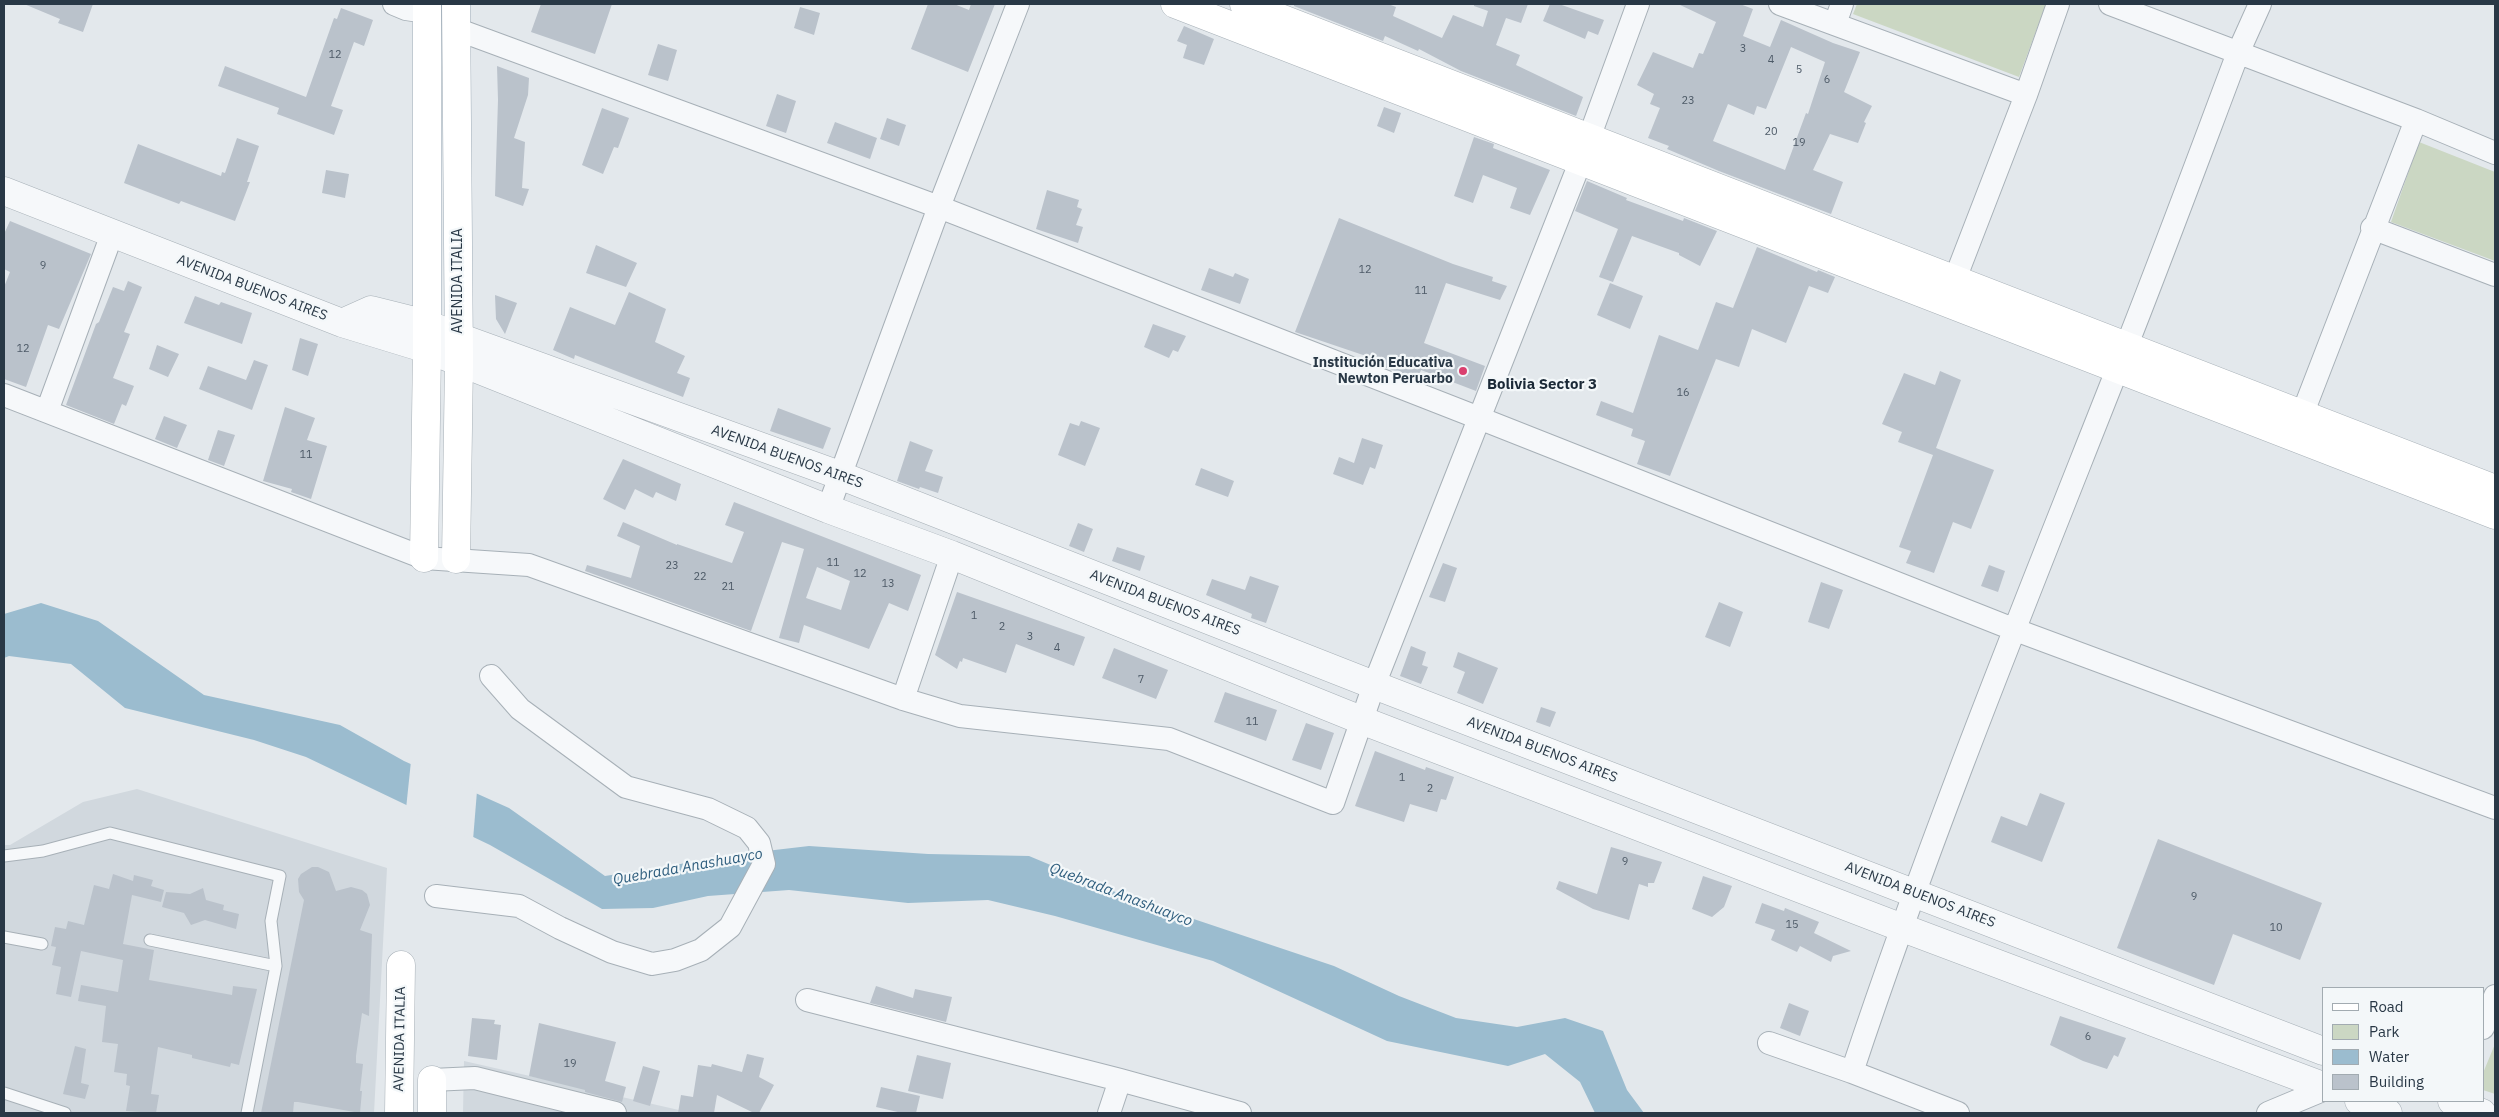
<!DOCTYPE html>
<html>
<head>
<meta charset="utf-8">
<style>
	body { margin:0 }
	#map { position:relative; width:2499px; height:1117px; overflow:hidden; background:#e3e8ec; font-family:"IBM Plex Sans",sans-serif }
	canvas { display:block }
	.frame { position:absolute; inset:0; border:5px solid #293846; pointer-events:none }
	.legend { position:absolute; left:2322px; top:987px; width:162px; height:115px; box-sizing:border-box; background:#f3f7f9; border:1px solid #a2abb1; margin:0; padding:6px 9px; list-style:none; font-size:15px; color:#293846 }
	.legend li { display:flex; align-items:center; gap:10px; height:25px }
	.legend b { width:25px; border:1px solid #a2abb1 }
</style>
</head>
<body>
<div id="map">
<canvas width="2499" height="1117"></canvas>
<div class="frame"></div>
<ul class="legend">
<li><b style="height:6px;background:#fff"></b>Road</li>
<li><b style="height:14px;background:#cbd7c3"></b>Park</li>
<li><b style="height:14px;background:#9bbccf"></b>Water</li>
<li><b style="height:14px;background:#bac2cb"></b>Building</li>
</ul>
</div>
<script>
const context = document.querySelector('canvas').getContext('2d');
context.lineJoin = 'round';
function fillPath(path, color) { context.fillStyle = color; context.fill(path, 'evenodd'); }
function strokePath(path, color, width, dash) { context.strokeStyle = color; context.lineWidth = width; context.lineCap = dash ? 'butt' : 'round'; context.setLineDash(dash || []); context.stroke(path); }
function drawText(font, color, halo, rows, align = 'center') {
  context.font = font + ' "IBM Plex Sans",sans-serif'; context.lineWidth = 4.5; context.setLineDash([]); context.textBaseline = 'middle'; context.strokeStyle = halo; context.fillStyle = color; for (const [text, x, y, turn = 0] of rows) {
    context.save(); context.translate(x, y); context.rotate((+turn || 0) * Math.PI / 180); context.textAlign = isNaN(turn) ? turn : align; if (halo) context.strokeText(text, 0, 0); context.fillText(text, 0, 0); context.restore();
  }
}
fillPath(new Path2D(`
	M137,789L387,868L374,1113H4V845H10L83,802Z
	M464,1061L692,1113H463Z`), '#d1d8de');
fillPath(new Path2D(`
	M1857,4H2046L2019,77L1853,14Z
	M2419,142L2495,172V261L2391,222Z
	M2495,1044V1094L2483,1090V1073Z`), '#cbd7c3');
fillPath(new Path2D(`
	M41,603L98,621L204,695L340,725L404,761L509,808L605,876L749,853L809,846L928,854L1029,856L1125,896L1334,966L1399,996L1456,1018L1517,1027L1565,1018L1603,1031L1627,1090L1644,1113H1595L1580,1082L1545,1054L1508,1066L1387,1041L1213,961L1055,916L988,900L908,903L789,890L708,896L653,908L602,909L490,845L306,757L254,740L125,708L71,664L9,656L4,658V614Z`), '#9bbccf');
fillPath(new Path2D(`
	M411,761L477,791L473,840L406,809Z`), '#e3e8ec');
fillPath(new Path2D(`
	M24,4H93L83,32L58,23L60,19Z
	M541,4H612L595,54L531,32Z
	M928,4H954L969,10L971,4H995L968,72L911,49Z
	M1294,4H1388L1396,7L1393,16L1442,38L1453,15L1483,27L1488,11L1474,6V4H1528L1521,23L1506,18L1496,45L1520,55L1516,65L1583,97L1576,116L1461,71L1419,49L1418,51L1385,36L1383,41L1294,6Z
	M1550,4H1559L1604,20L1598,35L1588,31L1585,39L1543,21Z
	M1678,4H1740L1753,9L1743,36L1770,47L1781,20L1833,43L1860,52L1844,92L1872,106L1864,122L1866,123L1858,143L1830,134L1813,170L1843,182L1831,214L1719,171L1667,149L1669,146L1648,138L1660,108L1650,104L1654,94L1637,85L1653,52L1693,68L1699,53L1703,54L1716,22ZM1791,47L1825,62L1808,114L1806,113L1785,170L1713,141L1728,104L1754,115L1757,106L1766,109Z
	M800,7L820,13L814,35L794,28Z
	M341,8L373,20L364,46L354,42L331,106L343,110L334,135L277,114L279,108L218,86L225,66L306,97L334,18L337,19Z
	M1184,26L1214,39L1204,65L1183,58L1187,45L1177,41Z
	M658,44L677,50L668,81L648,75Z
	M497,66L529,78L528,95L514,138L525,142L522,188L529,189L523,206L495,196L498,100Z
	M777,94L796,101L786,133L766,126Z
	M1384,107L1401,113L1394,133L1377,126Z
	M602,108L629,118L618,148L614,147L603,174L582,165Z
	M887,118L906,125L899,146L880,139Z
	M835,122L877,138L870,159L827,143Z
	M1474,137L1494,144L1493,148L1550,170L1530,215L1510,208L1517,188L1483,175L1473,203L1454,196Z
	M237,138L259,146L247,182H250L235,221L181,201L179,204L124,183L138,144L221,176L222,172L225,173Z
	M326,170L349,174L345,198L322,193Z
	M1587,181L1627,198L1626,200L1683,221L1684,218L1717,231L1700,266L1679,255V253L1632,236L1613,282L1599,277L1618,229L1575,211Z
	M1047,190L1079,200L1077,207L1082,209L1076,225L1083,227L1078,243L1036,229Z
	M1339,218L1453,264L1493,277L1492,281L1507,286L1500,300L1446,283L1424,343L1485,366L1476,391L1421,370L1417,380L1367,360L1369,357L1295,332Z
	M10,221L91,254L59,329L48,325L26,387L4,379V287L10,272L4,269V234Z
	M596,245L637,263L626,287L586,273Z
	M1757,247L1817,272L1818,270L1835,277L1828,293L1809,286L1786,343L1752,329L1739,367L1716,359L1670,476L1637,464L1645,441L1631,436L1633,429L1596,415L1601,401L1633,413L1659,335L1698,350L1716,302L1733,308Z
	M1209,268L1233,277L1235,273L1249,279L1240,304L1201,290Z
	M128,281L142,287L124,332L130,334L113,378L134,386L126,406L122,404L114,424L66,405L96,324L99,322L113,287L124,291Z
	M1610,283L1643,296L1630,329L1597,315Z
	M629,292L666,309L655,342L685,356L677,373L690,378L683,397L575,355L574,359L553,350L570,307L615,325Z
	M495,295L517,303L505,334L496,319Z
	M195,296L219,305L221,302L252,313L242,344L184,323Z
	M1153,324L1186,336L1178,352L1173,350L1169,358L1144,347Z
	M300,338L318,344L308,376L292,370Z
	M157,345L179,354L168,377L149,369Z
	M254,360L268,365L252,410L199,389L208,366L246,380Z
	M1940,371L1961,380L1936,448L1994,470L1971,529L1953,522L1934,573L1906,563L1911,551L1899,547L1933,455L1898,442L1902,432L1882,424L1904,373L1935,385Z
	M285,407L315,418L307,440L327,446L311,499L291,492L292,489L263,481Z
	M778,408L831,428L823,449L770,431Z
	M164,416L187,425L177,448L155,439Z
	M1081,421L1100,428L1085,466L1058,455L1070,423L1079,426Z
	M218,430L235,435L224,466L208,460Z
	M1362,438L1383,445L1375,469L1370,467L1363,485L1333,474L1339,457L1354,463Z
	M910,441L933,450L925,471L943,477L938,493L920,487L919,489L897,481Z
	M623,459L681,484L676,501L656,492L653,498L635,489L625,510L603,499Z
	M1201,468L1234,481L1228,497L1195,485Z
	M734,502L921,575L908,611L889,603L869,649L804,625L799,643L779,638L804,549L782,542L751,631L585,571L587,565L631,578L640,546L617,536L623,522L677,545V544L732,563L744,532L725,525ZM817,567L850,581L841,610L806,598Z
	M1078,523L1093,529L1084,552L1069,546Z
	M1117,547L1145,556L1140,571L1112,561Z
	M1443,563L1457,568L1445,602L1429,597Z
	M1989,565L2005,571L1998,592L1981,586Z
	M1250,576L1279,586L1266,623L1251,618L1252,614L1206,595L1212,579L1245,590Z
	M1821,582L1843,590L1829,629L1808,622Z
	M957,592L1085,637L1074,666L1016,644L1006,673L963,658L962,662L960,661L957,669L935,655Z
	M1719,602L1743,612L1730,647L1705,637Z
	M1411,646L1426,652L1422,665L1428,667L1421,684L1400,676Z
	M1114,648L1168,670L1156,699L1102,678Z
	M1458,652L1498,668L1483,704L1457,693L1465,672L1453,667Z
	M1225,692L1277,710L1266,741L1214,722Z
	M1541,707L1556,712L1550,727L1536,722Z
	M1306,723L1334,733L1321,770L1292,760Z
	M1375,751L1425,770L1426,767L1454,777L1446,800L1441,799L1437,812L1410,804L1404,822L1355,806Z
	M2040,793L2065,803L2042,862L1991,842L2001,816L2027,826Z
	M2158,839L2322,903L2300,960L2233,934L2214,985L2117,948Z
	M1611,847L1662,862L1654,883H1648V887L1639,884L1629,920L1593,909L1556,889L1559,881L1597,894Z
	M312,867H318L329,872L336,891L351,887L362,890L367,894L370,905L360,930L372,934L369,1016L362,1013L356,1056V1063L363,1064L360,1091H362L360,1113L298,1102H294L293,1113H261L304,900L299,892L298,879L301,874Z
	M113,874L133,881L134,875L153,880L151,886L164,890L161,902L132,895L123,944L154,950L149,980L232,995L233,986L257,989L239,1065L231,1063L230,1067L192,1058V1055L158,1047L151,1094L159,1095L156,1113L126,1111L130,1086L126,1085L127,1074L114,1072L118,1044L102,1042L106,1006L78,1001L81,985L118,992L123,960L81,951L71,997L56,994L61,967L52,965L56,947L51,946L55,927L66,929L68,921L84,925L94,885L109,889Z
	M1703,876L1732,886L1724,907L1712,917L1692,909Z
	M203,888L206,900L224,905L223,910L239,914L236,929L205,920L191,925L184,913L162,907L166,892L190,894Z
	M1762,903L1784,911L1785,908L1819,922L1814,933L1851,951L1833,956L1831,962L1800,946L1797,952L1771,940L1775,930L1755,923Z
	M876,986L913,998L915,989L952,997L946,1022L870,1003Z
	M1789,1003L1809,1011L1800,1036L1780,1028Z
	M2060,1016L2126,1038L2118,1057L2114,1055L2107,1069L2083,1061L2050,1045Z
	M472,1018L495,1020L494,1024L501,1025L497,1060L468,1056Z
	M539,1023L616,1042L605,1081L626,1087L622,1102L585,1092V1090L529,1076Z
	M75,1046L86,1049L81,1083L89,1085L85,1099L63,1094Z
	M747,1054L764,1058L759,1077L774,1085L759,1113H754L717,1095L714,1113H678L681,1095L693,1097L698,1065L711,1067L712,1064L742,1072Z
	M917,1055L951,1063L943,1099L908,1091Z
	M643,1066L660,1071L650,1106L633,1101Z
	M881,1087L920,1096L916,1113H902L876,1107Z`), '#bac2cb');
const service = new Path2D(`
	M4,856L43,851L110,833L280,876L271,921L276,966
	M4,937L42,944
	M150,940L276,966L247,1113
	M4,1093L65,1113`);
const minor = new Path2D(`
	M394,4L406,9L426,12
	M1780,4L2026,95
	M2110,4L2416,120L2495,153
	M1835,24L1842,4
	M456,29L939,207L1479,418L2013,629L2495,808
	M2372,228L2495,275
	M1955,279L2026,95L2058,4
	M4,395L424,558L529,565L903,699L960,716L1169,739L1333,803L1374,685L1581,160L1638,4
	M47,411L112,234
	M2302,415L2416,120
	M828,509L939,207L1018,4
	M903,699L952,555
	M436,896L519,906L560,928L612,952L652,964L675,960L701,950L730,927L764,864L759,843L747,828L708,809L626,787L520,709L491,676
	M807,1000L1120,1080L1240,1113
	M2483,1028L2495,996
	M1769,1043L1852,1072L1958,1113
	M1852,1072C1931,834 2025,603 2117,370C2159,265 2198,159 2238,53L2260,4
	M432,1080L475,1078L615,1113
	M1109,1113L1120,1080
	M2268,1113L2323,1090`);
const tertiary = new Path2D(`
	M4,191L342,323L427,349L828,509L952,555L1361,720L1900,927L2323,1086
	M342,323L371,310L427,324L458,337L839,475L1374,685L2323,1051
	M2359,1101L2388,1113
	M2452,1101L2482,1113`);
const secondary = new Path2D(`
	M1175,4L2495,515
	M1244,4L2495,489
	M424,558L427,349
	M456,559L459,362
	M432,1080V1113
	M399,1113L401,965`);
const primary = new Path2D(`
	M427,4V349
	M456,4L459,362`);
strokePath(service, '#a7b0b7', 13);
strokePath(minor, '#a7b0b7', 24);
strokePath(tertiary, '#a7b0b7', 29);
strokePath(secondary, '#a7b0b7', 29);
strokePath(primary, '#a1aeb9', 29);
strokePath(service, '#f6f8fa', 11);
strokePath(minor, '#f6f8fa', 22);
strokePath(tertiary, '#f6f8fa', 28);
strokePath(secondary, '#fff', 28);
strokePath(primary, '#fff', 28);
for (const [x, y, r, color] of [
	[1463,371,5,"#da3f6e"]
]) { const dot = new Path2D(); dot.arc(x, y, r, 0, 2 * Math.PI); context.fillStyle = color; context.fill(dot); strokePath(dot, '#f3f7f9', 2); }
drawText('11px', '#4d5a67', null, [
	["3",1743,49],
	["12",335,55],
	["4",1771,60],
	["5",1799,70],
	["6",1827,80],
	["23",1688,101],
	["20",1771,132],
	["19",1799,143],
	["9",43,266],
	["12",1365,270],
	["11",1421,291],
	["12",23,349],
	["16",1683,393],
	["11",306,455],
	["11",833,563],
	["23",672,566],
	["12",860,574],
	["22",700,577],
	["13",888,584],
	["21",728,587],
	["1",974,616],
	["2",1002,627],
	["3",1030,637],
	["4",1057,648],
	["7",1141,680],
	["11",1252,722],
	["1",1402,778],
	["2",1430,789],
	["9",1625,862],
	["9",2194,897],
	["15",1792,925],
	["10",2276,928],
	["6",2088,1037],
	["19",570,1064]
]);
drawText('14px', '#293846', '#f3f7f9', [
	["AVENIDA ITALIA",458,281,-90],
	["AVENIDA BUENOS AIRES",252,288,21],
	["AVENIDA BUENOS AIRES",787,457,20],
	["AVENIDA BUENOS AIRES",1165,603,21],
	["AVENIDA BUENOS AIRES",1542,750,21],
	["AVENIDA BUENOS AIRES",1920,895,21],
	["AVENIDA ITALIA",400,1039,-89]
]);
drawText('bold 14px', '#293846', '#f3f7f9', [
	["Institución Educativa",1453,363],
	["Newton Peruarbo",1453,379]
], 'right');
drawText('bold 15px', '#1b2937', '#f3f7f9', [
	["Bolivia Sector 3",1542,385]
]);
drawText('italic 15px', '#2f5e7e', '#f3f7f9', [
	["Quebrada Anashuayco",688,867,-10],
	["Quebrada Anashuayco",1121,895,21]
]);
</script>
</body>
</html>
